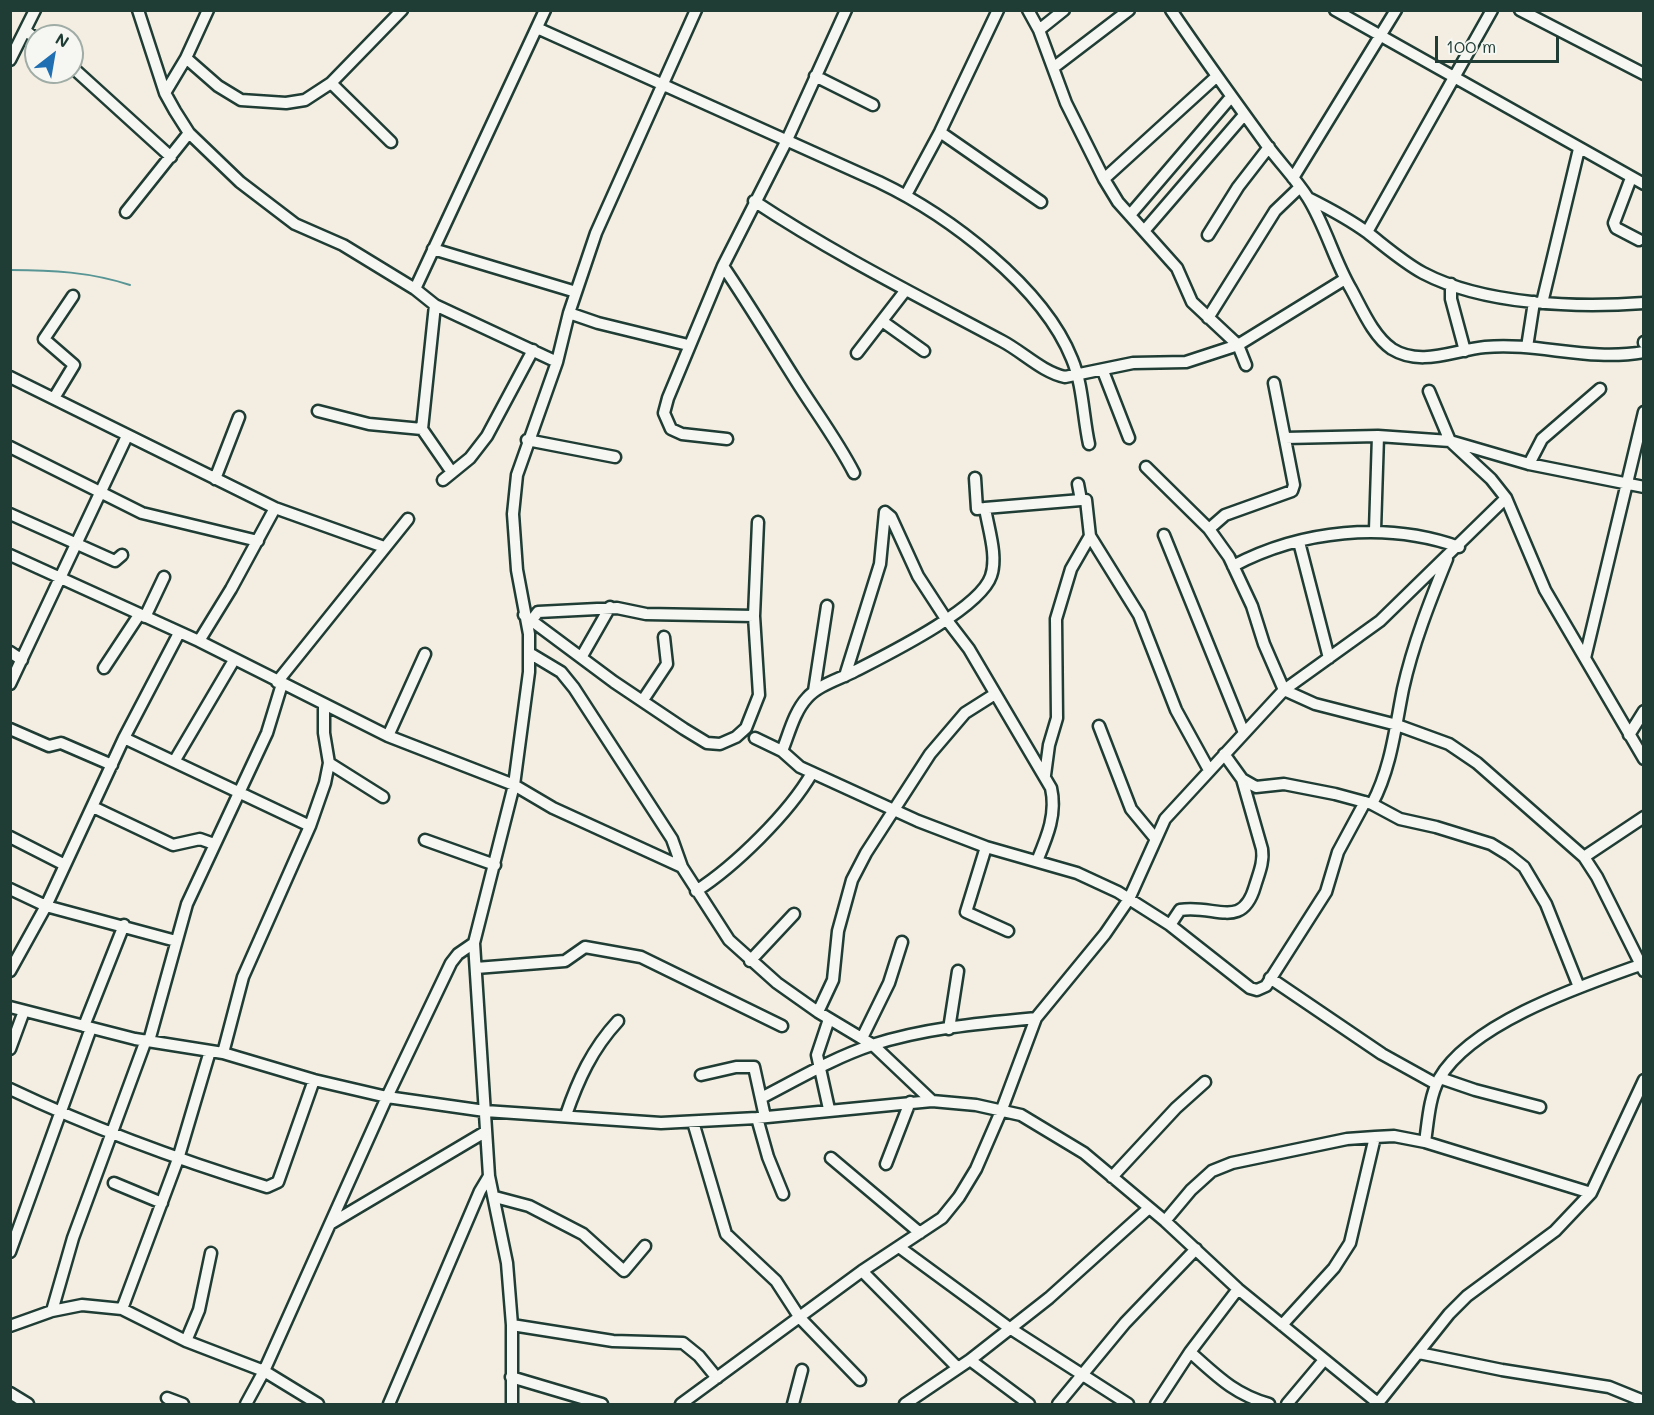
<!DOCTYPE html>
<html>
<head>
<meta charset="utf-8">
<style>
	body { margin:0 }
	#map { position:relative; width:1654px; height:1415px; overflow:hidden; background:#f4eee2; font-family:Mali,sans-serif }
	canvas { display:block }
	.frame { position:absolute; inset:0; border:12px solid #1f3d34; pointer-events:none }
	.north { position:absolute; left:24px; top:24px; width:60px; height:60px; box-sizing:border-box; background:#f6f6f2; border:2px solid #a0aca6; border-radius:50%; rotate:31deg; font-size:16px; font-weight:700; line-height:24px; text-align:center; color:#1f3d34 }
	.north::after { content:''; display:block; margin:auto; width:21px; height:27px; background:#1f6fb2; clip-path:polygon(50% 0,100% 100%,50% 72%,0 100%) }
	.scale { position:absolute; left:1435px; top:36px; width:124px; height:27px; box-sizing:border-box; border:3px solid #1f3d34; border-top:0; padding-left:8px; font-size:18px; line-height:21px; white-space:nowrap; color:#1f3d34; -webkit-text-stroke:4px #f6f6f2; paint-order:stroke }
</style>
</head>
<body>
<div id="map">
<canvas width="1654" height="1415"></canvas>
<div class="frame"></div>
<div class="north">N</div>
<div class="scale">100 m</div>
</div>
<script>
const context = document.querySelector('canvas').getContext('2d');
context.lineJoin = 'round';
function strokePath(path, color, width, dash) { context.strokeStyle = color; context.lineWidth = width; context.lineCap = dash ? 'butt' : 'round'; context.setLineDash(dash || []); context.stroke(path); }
strokePath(new Path2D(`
	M10,270C52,270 90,272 130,285`), '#589595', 2);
const minor = new Path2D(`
	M138,10L165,93L175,111L189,133L240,182L295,224L343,245L415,289L435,305L557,362
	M1028,10L1039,30L1066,103L1104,179L1118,202L1177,268L1192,302L1238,345L1246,365
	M1171,10C1202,56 1234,100 1266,144C1280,163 1296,179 1308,198C1326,227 1334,260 1351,289C1362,309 1373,336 1392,349C1421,367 1454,350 1485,347C1539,342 1587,362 1644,352
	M1335,10L1644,184
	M1520,10L1644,74
	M537,28L879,182C948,215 1043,286 1072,359C1083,385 1083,417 1089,444
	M25,30L36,39
	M1039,30L1064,10
	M186,58L218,86L241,100L286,103L305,100L331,83L402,10
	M10,60L35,10
	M72,67L171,157
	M1053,68L1129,10
	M815,76L873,105
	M331,83L391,142
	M165,93L186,58L208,10
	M940,132L1041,202
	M1293,178L1396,10
	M1631,178L1614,223L1616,228L1639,240
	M1104,179L1216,77
	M906,195L940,132L998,10
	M1308,198C1328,208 1349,219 1368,233C1386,247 1403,262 1423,273C1484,305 1577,308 1644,303
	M754,201C834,254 918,296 1002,341C1023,352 1042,372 1065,377L1133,363L1186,362L1238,345L1345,279
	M126,212L189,133
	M1130,215L1231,97
	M1144,231L1244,115
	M1367,232L1492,10
	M1208,235L1238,187L1269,147
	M433,249L576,292
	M723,266C748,303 771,341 795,379C815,411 837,440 854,473
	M1451,284V299L1465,351
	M415,289L545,10
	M1542,303L1579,149
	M435,305L422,429L451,471
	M569,313L598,323L688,345
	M1208,318L1275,211L1300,187
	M882,321L924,351
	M1644,342V343
	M1527,347L1534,302
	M857,353L905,291
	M1103,371L1129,438
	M10,377L275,508L384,547
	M1429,391L1450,441L1491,479L1506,498L1545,590L1644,759
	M54,398L74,365L44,339L73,296
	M318,411L369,424L422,429
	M1285,438L1378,436L1450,441L1529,464L1644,487
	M727,439L682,434L671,429L664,413L668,398L723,266L786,142L846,10
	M527,440L615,457
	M10,447L142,513L258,541
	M1529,464L1542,439L1600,389
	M1146,467L1209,529L1229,557L1252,606L1264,644L1284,690L1315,704L1397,725L1449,744L1477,763L1584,857L1597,877L1644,971
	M975,478L977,509L985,508
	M215,479L239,417
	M443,480L470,458L487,436L533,350
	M1078,484L1081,500H1086L1090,536L1139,615L1176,710L1209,770
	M10,514L115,561L122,555
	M1209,529L1225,515L1292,491L1294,485L1274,383
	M1375,530L1378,436
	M1164,535L1244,733
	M1299,542L1329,658
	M10,555L199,641L388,736L514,785L553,808L682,867
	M1233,566C1301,530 1386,521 1459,547
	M524,615L614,682L684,729L707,743L720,744L736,737L746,728L759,695L754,616L758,522
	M145,617L164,577
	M532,620L538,612L617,608L646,614L754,616
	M199,641L231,589L275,508
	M10,652L22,660
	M531,654L561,672L574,688L672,839L682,867L729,940L777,983L818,1012L873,1045L932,1101
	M582,656L610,607
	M1585,658L1644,412
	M104,668L139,615
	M845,676L880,564L885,512L891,517L918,576L946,619L969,649L1051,788C1057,814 1047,837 1037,861
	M277,682L408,519
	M10,684L127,436
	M814,691L827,606
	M643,700L667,664L664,637
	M1099,726L1131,809L1155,838
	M10,729L49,746L61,743L112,765
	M1629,735L1644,711
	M388,736L425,654
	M124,738L310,826
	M755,738L782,751L800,767L918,821L986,847L1077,873L1118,892L1170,925L1250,988L1257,990L1266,986L1326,892L1338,852L1365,802
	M782,751C789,734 794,712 807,698C818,685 840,679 855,671C886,655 980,609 991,576C998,556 988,528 985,508L1081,500
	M175,760L234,660
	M329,763L383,797
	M1045,775L1049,745L1057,718L1056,619L1071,569L1090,536
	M1242,779L1256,787L1284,784L1335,794L1372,804L1400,819L1436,827L1491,844L1509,855L1524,867L1546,904L1579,987
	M1372,804C1391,768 1395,729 1403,689C1413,644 1430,601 1447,559
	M93,807L173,845L200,839L214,844
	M10,837L65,865
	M425,840L495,865
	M986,847L966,912L1008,931
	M1584,857L1644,817
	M10,889L46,906L176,941
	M696,891C735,866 789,813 812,773
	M1170,925L1180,910C1215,904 1242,931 1255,886C1259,873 1264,862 1262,849L1242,779L1224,754
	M474,943L489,1176L507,1263L512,1325V1404
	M750,961L794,914
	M476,968L565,961L585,947L641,957L782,1026
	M10,971L46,906L124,738L179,633
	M1270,978L1382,1054L1436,1084
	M10,1007L135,1039L223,1053L314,1080L387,1097L485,1111L661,1123L757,1118L932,1101L976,1105L1021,1115L1084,1153L1165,1221L1238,1289L1379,1404
	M818,1012L833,980L838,931L852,880L866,853L930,754L965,713L995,694
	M84,1026L124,925
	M949,1029L958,971
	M862,1038L889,983L902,942
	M149,1041L187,904L267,733L282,684
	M10,1049L24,1011
	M223,1053L243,977L310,826L325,783L329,763L324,733V704
	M701,1075L736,1067H754L765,1117
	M1440,1078L1475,1090L1540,1107
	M10,1089C94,1129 179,1160 267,1187L278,1182L314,1080
	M761,1098C798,1079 833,1058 872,1045C924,1028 982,1023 1036,1018
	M829,1109L817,1055L829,1019
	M566,1115C578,1080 592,1049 618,1021
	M757,1118L768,1157L783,1194
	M693,1122L726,1234L776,1281L800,1318L860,1380
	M1425,1142C1428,1122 1429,1098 1439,1079C1471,1023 1581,986 1640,965
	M831,1158L920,1233
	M886,1164L910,1102
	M1112,1177L1176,1108L1205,1082
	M114,1183L162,1203
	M495,1197L529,1206L583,1234L624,1271L645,1246
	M1165,1221L1191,1190L1212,1171L1232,1163L1347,1139L1375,1137L1394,1136L1425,1142L1591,1193
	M330,1224L485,1132
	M899,1247L1008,1327L1128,1404
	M10,1252L91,1028
	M862,1271L957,1367
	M122,1309L178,1159L210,1051
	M52,1311L73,1238L146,1040
	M512,1325L613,1341L683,1343L699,1356L717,1378
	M1282,1325L1334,1268L1350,1243L1375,1137
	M10,1326L52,1311L82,1305L122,1309L186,1341L264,1371L318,1404
	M186,1341L199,1310L211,1253
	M1190,1352C1217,1376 1234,1394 1269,1404
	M1419,1353L1502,1370L1609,1387L1641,1400L1643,1404
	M970,1360L1029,1404
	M511,1377L602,1404
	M10,1393L28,1404
	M167,1398L183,1404
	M1378,1403L1449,1314L1467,1296L1555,1231L1591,1193L1644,1080
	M246,1404L264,1371L387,1097L451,963L458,954L474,943L514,785L529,672V634L517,570L513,514L517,475L557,362L569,313L596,233L696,10
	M389,1404L480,1191L489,1176
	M681,1404L862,1271L942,1218L959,1197L976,1169L1002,1109L1036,1018L1105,934L1129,899L1165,819L1284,690L1380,621L1506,498
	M793,1404L802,1370
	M905,1404L970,1360L1049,1298L1149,1208
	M1058,1404L1125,1323L1196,1249
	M1156,1404L1190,1352L1238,1289
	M1287,1404L1324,1360`);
strokePath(minor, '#1f3d34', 15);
strokePath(minor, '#f6f6f2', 10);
</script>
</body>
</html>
